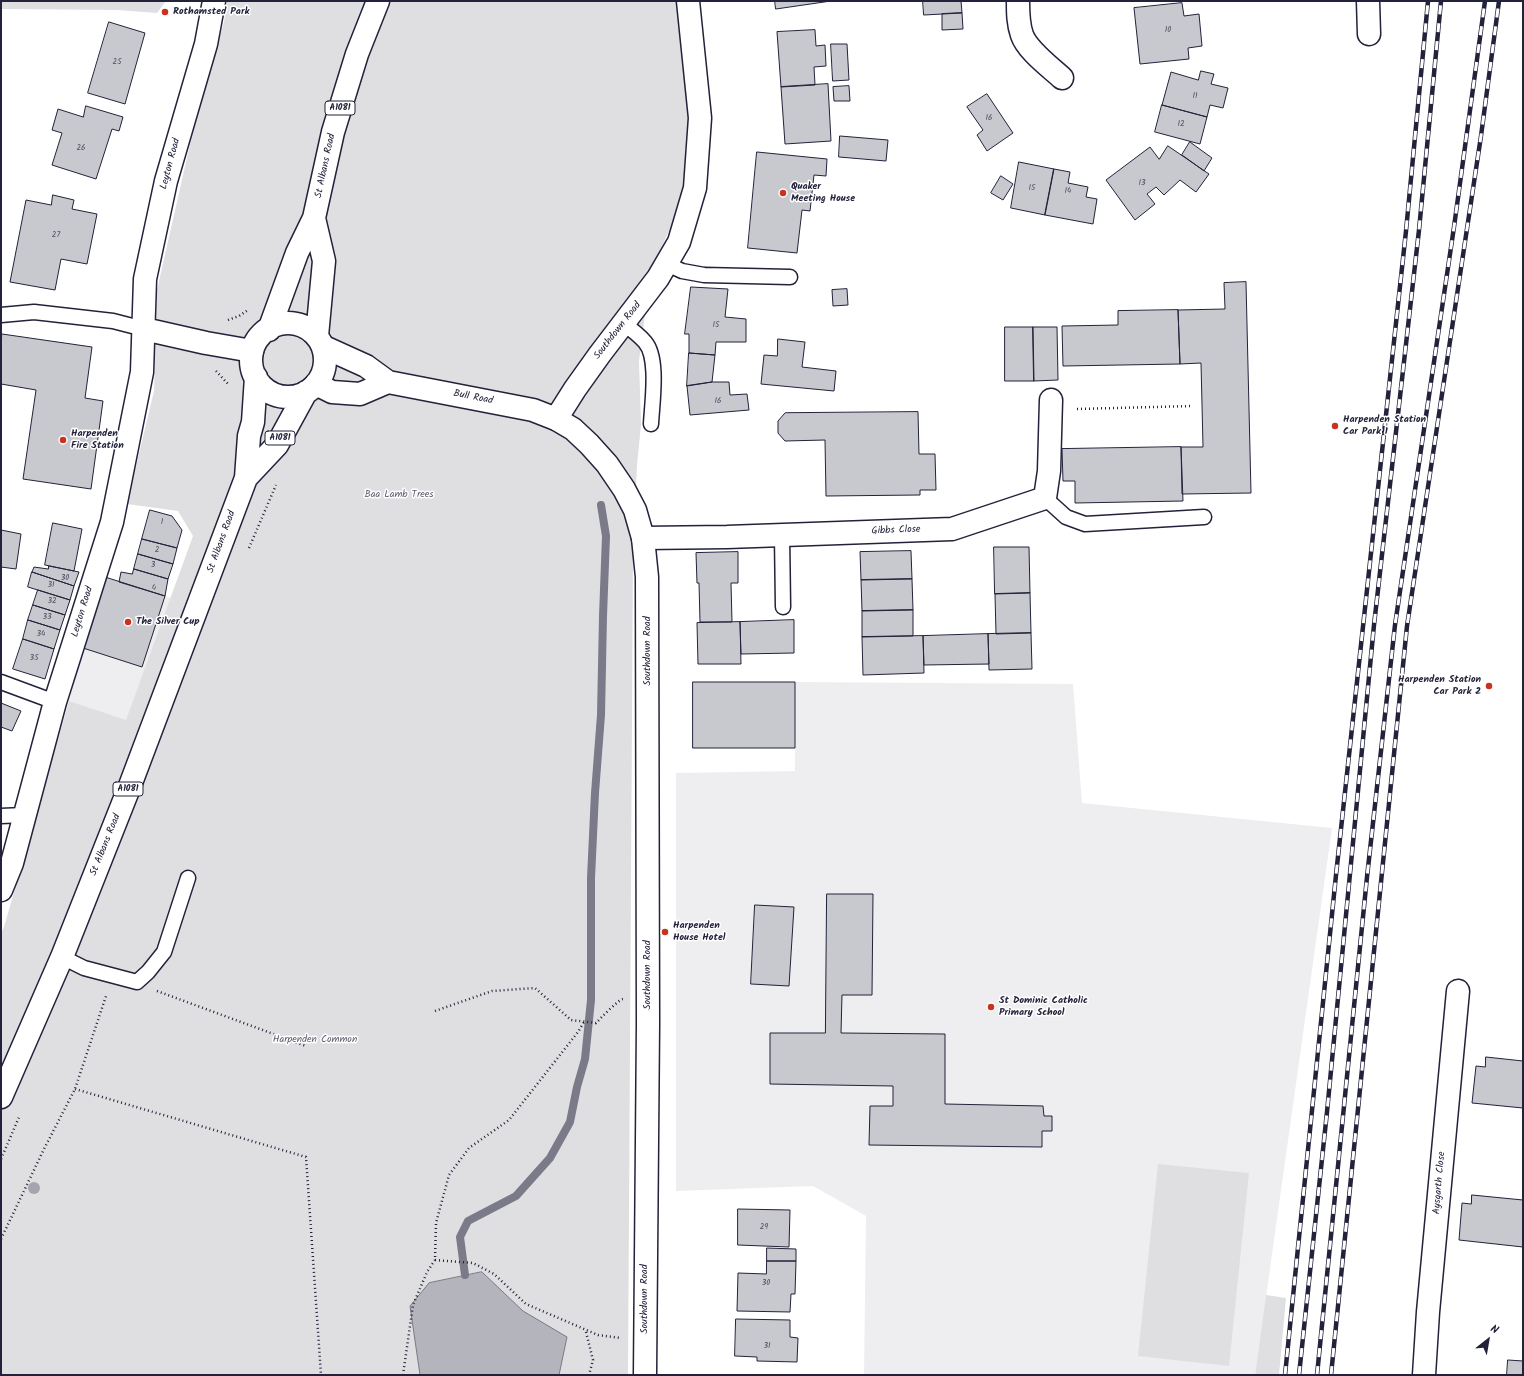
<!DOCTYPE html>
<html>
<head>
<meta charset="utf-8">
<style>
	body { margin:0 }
	#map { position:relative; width:1524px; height:1376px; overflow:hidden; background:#fff; font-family:Kalam,sans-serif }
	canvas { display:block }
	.frame { position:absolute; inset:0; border:2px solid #22223b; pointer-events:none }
	.north { position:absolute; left:1468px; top:1320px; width:40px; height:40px; -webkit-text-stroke:3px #fff; paint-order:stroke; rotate:31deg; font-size:11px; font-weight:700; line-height:16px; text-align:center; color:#22223b }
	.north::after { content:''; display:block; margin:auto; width:14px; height:18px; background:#22223b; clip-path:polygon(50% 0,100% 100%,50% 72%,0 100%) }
</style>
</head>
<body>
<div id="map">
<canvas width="1524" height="1376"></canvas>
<div class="frame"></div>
<div class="north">N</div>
</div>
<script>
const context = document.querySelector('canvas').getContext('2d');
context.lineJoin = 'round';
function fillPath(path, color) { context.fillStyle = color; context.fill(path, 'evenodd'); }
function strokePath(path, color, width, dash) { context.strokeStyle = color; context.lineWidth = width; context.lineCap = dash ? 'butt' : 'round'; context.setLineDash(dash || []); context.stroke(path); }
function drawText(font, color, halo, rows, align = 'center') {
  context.font = font + ' Kalam,sans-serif'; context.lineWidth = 3; context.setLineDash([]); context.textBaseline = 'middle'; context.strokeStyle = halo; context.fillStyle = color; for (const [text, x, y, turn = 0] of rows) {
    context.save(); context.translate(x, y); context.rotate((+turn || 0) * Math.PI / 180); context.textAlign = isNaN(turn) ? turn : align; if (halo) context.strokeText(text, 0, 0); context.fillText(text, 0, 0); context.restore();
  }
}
fillPath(new Path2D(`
	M105,577L171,598L126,721L69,701L83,648Z
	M795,682L1073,684L1082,803L1332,828L1255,1375H864L866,1216L813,1186L676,1191V773L795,771Z`), '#eeeef1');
fillPath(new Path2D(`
	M1,1H166L157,13L117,10L1,9Z
	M227,1H678L690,124L686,183L673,222L658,255L645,315L639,361L641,425L637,465L633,552L628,1375H1V933L4,927L69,701L126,720L193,536L178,511L127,504L154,391L157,290L193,131L224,22Z
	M1158,1164L1249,1173L1229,1366L1138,1356Z
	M1266,1295L1286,1298L1279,1375H1255Z`), '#dfdfe2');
const water = new Path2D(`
	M482,1272L523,1311L567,1337L559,1375H420L410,1306L429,1283Z`);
fillPath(water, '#b4b4bc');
strokePath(water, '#7a7a88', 1);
strokePath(new Path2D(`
	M465,1275L460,1237L468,1221L516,1196L550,1158L570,1122L577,1087L585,1059L591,1000V878L595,793L601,715L603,616L606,536L601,505`), '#7a7a88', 8);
const building = new Path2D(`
	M775,1H831L776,9Z
	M923,1H961L962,13L924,15Z
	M1182,3L1184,16L1199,14L1202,46L1188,48L1189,59L1140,64L1134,8Z
	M962,13L963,29L942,30V14Z
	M109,22L145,33L125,104L88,93Z
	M815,30L816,46L825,45L826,66L814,67L815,85L781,87L777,32Z
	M831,44H847L849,80L833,81Z
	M1201,71L1214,74L1211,84L1228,88L1223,108L1210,105L1207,117L1162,105L1171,72L1198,80Z
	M828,84L831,141L785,144L781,87Z
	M849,86L850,101H834L833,87Z
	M987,94L1013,133L987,151L977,135L983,130L967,107Z
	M1162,105L1207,117L1200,144L1155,132Z
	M86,106L123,117L119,131L112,129L96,179L52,165L62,133L52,130L58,109L83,117Z
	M840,136L888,140L886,161L839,157Z
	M1190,142L1212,158L1204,171L1182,155Z
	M1168,146L1209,174L1196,192L1180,180L1164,195L1156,187L1147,194L1155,204L1135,220L1106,180L1150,147L1159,159Z
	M757,152L827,159L826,176L814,175L810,211L802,210L797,253L748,248Z
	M1019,162L1054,169L1045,215L1011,208Z
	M1054,169L1070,172L1068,183L1088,187L1086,197L1097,199L1093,224L1045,215Z
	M1001,176L1013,184L1003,200L991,193Z
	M53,195L74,200L72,209L97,214L87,264L61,259L55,290L10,282L26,200L51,205Z
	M1246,282L1251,493L1182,494L1181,447H1203L1201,363L1180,364L1178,310L1225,309L1224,283Z
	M691,287L728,289L725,317L746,319V342H716L715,355L689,353V334H685Z
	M847,289L848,305L833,306L832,290Z
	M1178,310L1180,364L1063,366L1062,326L1118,325V311Z
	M1005,327H1033L1034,381H1005Z
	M1033,327H1057L1058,380L1034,381Z
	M2,334L92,347L85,398L103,401L91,489L23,479L36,390L1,384Z
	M778,339L805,342L802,367L836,371L834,391L761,384L764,355L777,356Z
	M689,353L715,355L712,382L687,386Z
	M712,382H729L730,395L747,394L749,410L690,415L687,386Z
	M918,412L919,454H935L936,490H920V495L826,496L825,440L785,441L778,433V421L785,413Z
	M1181,447L1183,501L1075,503V481H1063L1062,449Z
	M150,510L172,516L182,530L177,548L142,539Z
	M53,523L82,529L74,571L45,565Z
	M1,530L21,534L16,569L1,567Z
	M142,539L177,548L173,564L138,554Z
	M994,547H1029L1030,593L995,594Z
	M911,551L912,579L861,580L860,552Z
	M738,552V583H731L732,622H700L699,583H697L696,553Z
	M138,554L173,564L168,579L134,569Z
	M49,566L79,572L74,586L32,572L34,567L48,569Z
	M134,569L168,579L165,596L119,582L121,572L132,574Z
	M32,572L74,586L70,600L28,587Z
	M105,577L165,596L142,667L83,648Z
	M912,579L913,610L862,611L861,580Z
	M38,590L70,600L65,615L33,605Z
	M1030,593L1031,633L996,634L995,594Z
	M33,605L65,615L60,630L28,620Z
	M913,610V636L862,637V611Z
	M28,620L60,630L54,649L23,639Z
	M794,620V653L741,654L740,622Z
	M740,622L741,664H698L697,623Z
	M1031,633L1032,669L989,670L988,634Z
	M988,634L989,664L924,665L923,636Z
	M923,636L924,673L863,675L862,637Z
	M23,639L54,649L45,679L13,669Z
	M693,682H795V748H693Z
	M1,703L21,711L12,731L1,727Z
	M827,894H873L872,995H842L841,1033L945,1034V1104L1043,1106L1044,1116H1052V1131H1042V1147L869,1145L870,1106H893V1086L770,1084V1033H825Z
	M755,905L794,907L789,986L751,984Z
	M1486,1057L1523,1061V1108L1472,1103L1476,1066L1485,1067Z
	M1472,1195L1523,1200V1247L1459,1240L1462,1203L1471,1204Z
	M738,1209L790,1210L789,1247L738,1245Z
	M767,1248L796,1249V1261H767Z
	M767,1261H796L795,1294H791L790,1312L737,1311L738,1273L766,1274Z
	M736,1319L790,1320V1337L798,1338L797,1362L757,1361V1357L735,1356Z
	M1508,1360L1523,1361V1375H1507Z`);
fillPath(building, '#c8c8cf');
strokePath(building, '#22223b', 1);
const service = new Path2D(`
	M667,264L682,271L704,275L790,277
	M1,315L34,312L113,321L144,329
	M624,324C631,329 639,335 645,342C659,358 652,403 651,424
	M1045,498L1066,517L1085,524L1204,517
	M782,535L783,607
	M1,682L55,702
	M1,816L24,815
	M62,957L84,968L137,982L148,972L164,952L188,878`);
const minor = new Path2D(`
	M1018,1C1018,13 1018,24 1022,35C1027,50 1050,67 1062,78
	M1368,1L1369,34
	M144,329L206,343L252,351
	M556,419L575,389L600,354L658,278L679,242L695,188L700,118L688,1
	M643,538L727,537L952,529L1045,498L1049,471L1051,400
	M1,890L12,863L55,702L112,522L142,372L145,279L166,181L206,44L214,1
	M1424,1375L1428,1312L1458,991`);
const tertiary = new Path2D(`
	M324,347L366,366L388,382L533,410L556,419L573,429L589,444L607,464L624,489L635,510L643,538L647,577L648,1024L645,1375
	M316,384L332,392L360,394L388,382`);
const primary = new Path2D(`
	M314,218L324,261L317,336
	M251 360a37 37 0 1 1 74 0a37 37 0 1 1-74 0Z
	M269,330L297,253L314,218L333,132L357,54L378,1
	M246,478L277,445L306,392
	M1,1097L62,957L131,783L246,478L249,436L253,422L256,377`);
strokePath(service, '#22223b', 17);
strokePath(minor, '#22223b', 25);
strokePath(tertiary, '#22223b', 25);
strokePath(primary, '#22223b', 25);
strokePath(new Path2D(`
	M228,320L239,316L248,310
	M216,371L229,385
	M1077,409L1192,406
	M249,548L276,485
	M157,991L306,1046
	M435,1011L492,991L535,988L571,1020L596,1023C601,1018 618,1000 623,999
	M75,1089L306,1157L321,1375
	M1,1159L20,1115
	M1,1239L44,1149L75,1089L106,996
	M435,1260L473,1263L494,1274L526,1304L598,1335L621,1338
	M586,1332L593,1360L589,1375
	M403,1375L413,1305L427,1272L435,1260L436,1223L449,1175L469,1148L509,1120L578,1032L584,1022`), '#22223b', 2.5, [1, 3]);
strokePath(service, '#fff', 14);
strokePath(minor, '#fff', 22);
strokePath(tertiary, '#fff', 22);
strokePath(primary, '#fff', 22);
const rail = new Path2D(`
	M1285,1375L1336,875L1406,231L1428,1
	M1299,1375L1327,1112L1374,625L1419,230L1441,1
	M1317,1375L1367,877L1395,625L1454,227L1485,1
	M1331,1375L1407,626L1481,136L1499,1`);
strokePath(rail, '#22223b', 4.5);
strokePath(rail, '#fff', 3, [9]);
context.fillStyle = '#a5a5af';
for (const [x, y] of [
	[34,1188]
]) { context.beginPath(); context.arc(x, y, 6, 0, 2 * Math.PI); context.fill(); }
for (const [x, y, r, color] of [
	[165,12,4,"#c8321e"],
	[783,193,4,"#c8321e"],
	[1335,426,4,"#c8321e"],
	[63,440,4,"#c8321e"],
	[128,622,4,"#c8321e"],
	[1489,686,4,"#c8321e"],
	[665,932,4,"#c8321e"],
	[991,1007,4,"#c8321e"]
]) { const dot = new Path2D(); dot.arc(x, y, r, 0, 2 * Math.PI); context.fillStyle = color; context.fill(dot); strokePath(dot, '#fff', 1.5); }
drawText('8px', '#4c4c60', null, [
	["10",1168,31],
	["25",117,63],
	["11",1195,97],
	["16",989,119],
	["12",1181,125],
	["26",81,149],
	["13",1142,184],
	["15",1032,189],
	["14",1068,192],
	["27",56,236],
	["15",716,326],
	["16",718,402],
	["1",162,523],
	["2",157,551],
	["3",153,566],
	["30",65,579],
	["31",51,586],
	["4",154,589],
	["32",52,602],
	["33",47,618],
	["34",41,635],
	["35",34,659],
	["29",764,1228],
	["30",766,1284],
	["31",767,1347]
]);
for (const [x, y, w] of [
	[340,108,30],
	[280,438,30],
	[128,789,30]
]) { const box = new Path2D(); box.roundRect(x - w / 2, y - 7, w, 14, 3); context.fillStyle = '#fff'; context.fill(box); strokePath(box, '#22223b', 1); }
drawText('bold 9px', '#22223b', null, [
	["A1081",340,108],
	["A1081",280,438],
	["A1081",128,789]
]);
drawText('bold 10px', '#22223b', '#fff', [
	["Rothamsted Park",173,12],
	["Quaker",791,187],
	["Meeting House",791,199],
	["Harpenden Station",1343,420],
	["Car Park 1",1343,432],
	["Harpenden",71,434],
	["Fire Station",71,446],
	["The Silver Cup",136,622],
	["Harpenden Station",1481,680,"right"],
	["Car Park 2",1481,692,"right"],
	["Harpenden",673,926],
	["House Hotel",673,938],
	["St Dominic Catholic",999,1001],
	["Primary School",999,1013]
], 'left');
drawText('10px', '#22223b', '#fff', [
	["Leyton Road",171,164,-75],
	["St Albans Road",326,166,-78],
	["Southdown Road",618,331,-52],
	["Bull Road",473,398,11],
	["Gibbs Close",896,531,-2],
	["St Albans Road",222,542,-70],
	["Leyton Road",83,612,-73],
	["Southdown Road",648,651,-90],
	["St Albans Road",106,845,-68],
	["Southdown Road",648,975,-90],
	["Aysgarth Close",1440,1183,-85],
	["Southdown Road",645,1299,-90]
]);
drawText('10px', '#5b5b6d', '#fff', [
	["Baa Lamb Trees",399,495],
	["Harpenden Common",315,1040]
]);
</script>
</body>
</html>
